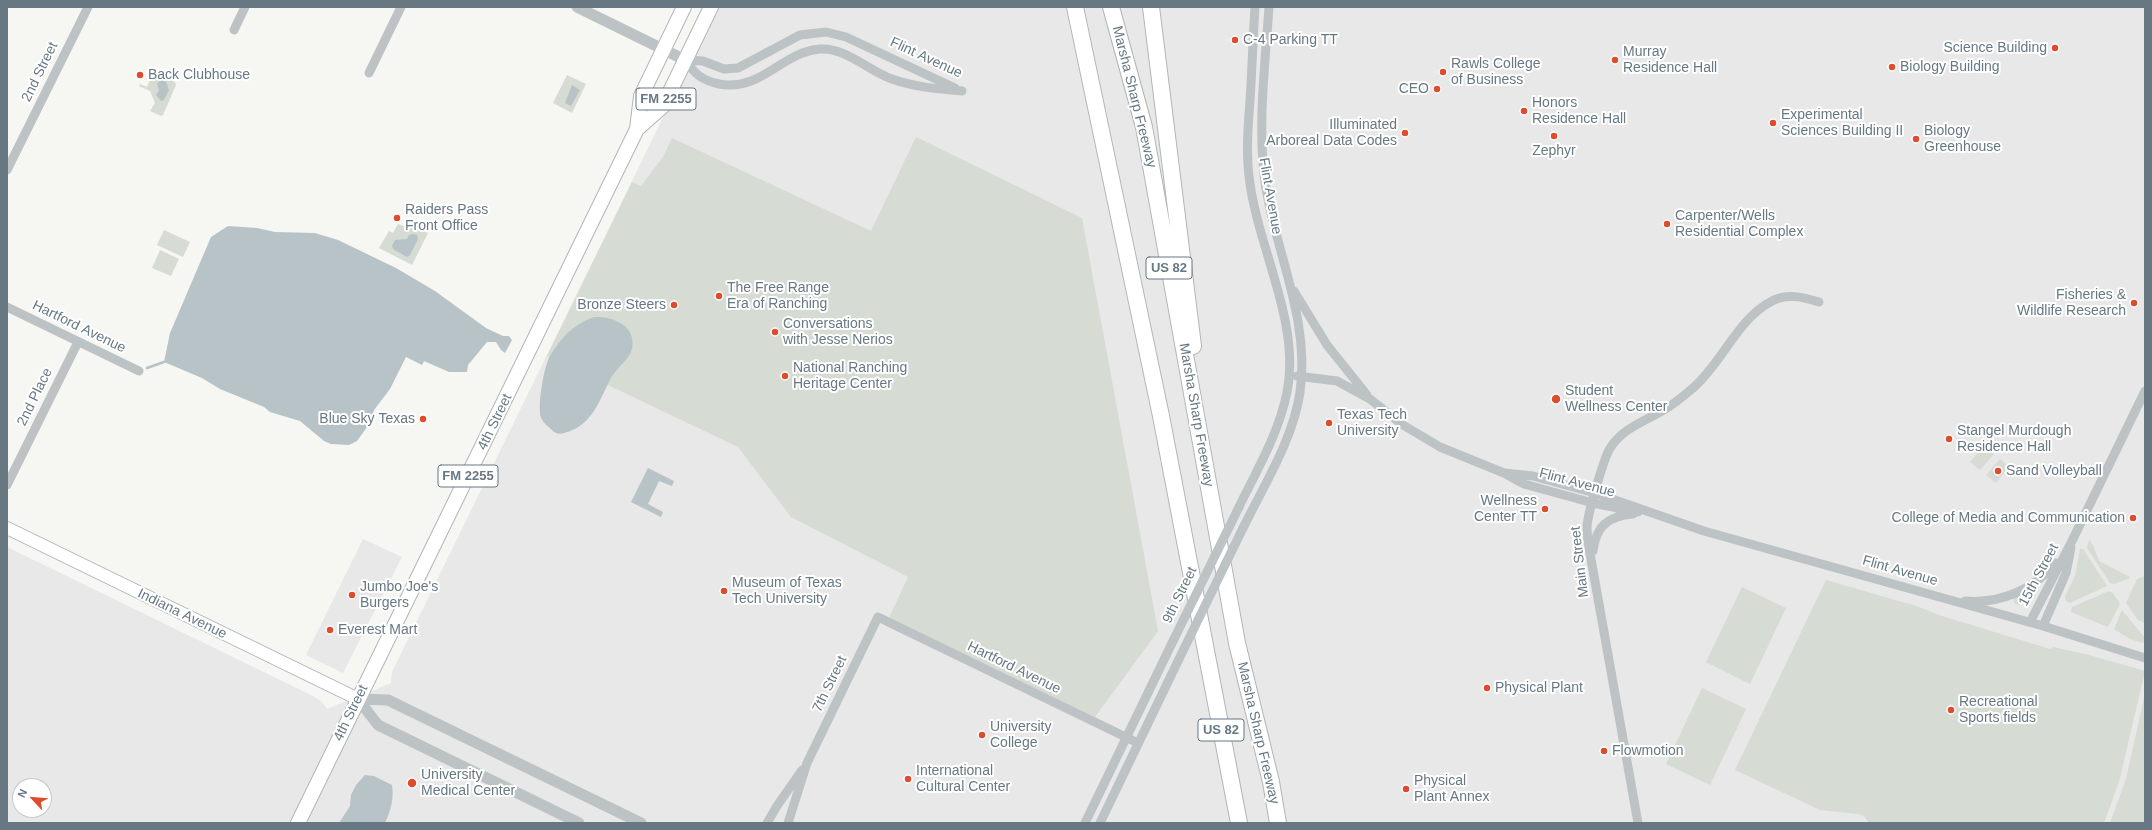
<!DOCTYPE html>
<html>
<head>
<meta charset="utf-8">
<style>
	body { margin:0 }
	#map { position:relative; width:2152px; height:830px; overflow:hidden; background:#f6f6f3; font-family:Helvetica,sans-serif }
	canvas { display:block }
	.frame { position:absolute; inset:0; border:8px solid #677883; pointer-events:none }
	.north { position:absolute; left:12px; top:778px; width:40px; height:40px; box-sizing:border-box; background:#fff; border:1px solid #c2c9cd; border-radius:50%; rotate:296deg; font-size:11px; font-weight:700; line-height:16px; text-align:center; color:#677883 }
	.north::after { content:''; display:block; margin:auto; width:14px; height:18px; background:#dc4c2d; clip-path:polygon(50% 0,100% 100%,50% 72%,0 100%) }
</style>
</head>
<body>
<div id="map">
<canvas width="2152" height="830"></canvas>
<div class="frame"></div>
<div class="north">N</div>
</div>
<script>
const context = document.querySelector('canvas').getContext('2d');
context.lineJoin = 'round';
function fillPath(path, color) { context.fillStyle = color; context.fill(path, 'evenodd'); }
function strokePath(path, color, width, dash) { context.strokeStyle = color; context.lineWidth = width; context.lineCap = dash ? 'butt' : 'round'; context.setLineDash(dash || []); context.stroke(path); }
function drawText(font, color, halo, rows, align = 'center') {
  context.font = font + ' Helvetica,sans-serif'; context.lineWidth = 4; context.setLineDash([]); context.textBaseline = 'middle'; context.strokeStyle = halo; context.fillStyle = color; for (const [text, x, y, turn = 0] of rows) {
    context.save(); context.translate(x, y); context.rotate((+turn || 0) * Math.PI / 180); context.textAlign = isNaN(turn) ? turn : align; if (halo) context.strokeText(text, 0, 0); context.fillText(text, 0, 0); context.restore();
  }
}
fillPath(new Path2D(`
	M717,7H2145V823H7V547L313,696L322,702L327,709L391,683L392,672ZM20,786H44V810H20Z
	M363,539L402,557L343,673L306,655Z`), '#e7e8e7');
fillPath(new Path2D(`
	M153,71L175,82L176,85L163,115L161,116L150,111L155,103L150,91L139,86L140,84L147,87Z
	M567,75L586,84L572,113L553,103Z
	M916,137L1082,218L1158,631L1095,717L889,618L908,577L791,517L738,447L547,356L632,182L641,186L663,157L672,138L871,231Z
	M398,224L408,228L410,224L428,233L412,265L379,248L389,231L393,233Z
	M164,230L190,242L183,257L157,245Z
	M160,250L179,259L171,276L152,268Z
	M1984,446L1994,454L1980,470L1970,462Z
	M2000,459L2009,467L1996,483L1986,475Z
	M2089,540L2093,545L2099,561L2130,577V578L2114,584L2110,583L2087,548Z
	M2080,549H2083L2107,586L2070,603L2066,601L2065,596L2075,576Z
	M2145,576V622L2144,623L2138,620L2126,603L2137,579Z
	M1826,580L1916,606L1942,616L2050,649L2053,647L2089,655L2145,671L2119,782L2104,823H1869L1864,816L1858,814L1820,810L1735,770Z
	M2039,585L2032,599L2020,605L2015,604L2013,598Z
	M1742,587L1786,608L1750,684L1706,662Z
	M2109,591L2113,593L2120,604L2108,627L2071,612L2072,607Z
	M2122,610L2145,638L2143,643L2130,639L2114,629Z
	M1702,688L1746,709L1710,785L1666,764Z
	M2145,693V823H2110L2126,779Z`), '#d6dbd3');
fillPath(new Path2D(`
	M161,79L166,81L169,90L164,100L161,101L156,95L159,90L157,84Z
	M572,85L580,90L571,106L565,103Z
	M228,226L257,228L275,232L315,233L338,240L396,268L435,291L486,328L503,336H509L512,340L505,353L501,350L496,342H487L468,365L467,372H449L424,361L422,365L406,357L390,389L374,410L370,423L357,441L349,445L331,444L324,441L300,421L270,412L264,407L220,389L202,378L164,362L170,333L211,237Z
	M414,234L417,235L418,239L410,255L407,257L393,249L392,246L395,240L407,239L409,235Z
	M594,317C612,316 637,325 632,349C630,358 616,369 611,378C599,400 593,426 564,433C560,435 554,433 551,429C547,426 543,422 541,418C537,406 544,366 550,356C561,337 574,324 594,317Z
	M648,468L674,481L672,486L659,481L648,504L663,512L661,517L631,502Z
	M365,775L374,776L392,785C394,799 391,810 385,823H339L350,806L351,795L356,785Z`), '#b7c3c7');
strokePath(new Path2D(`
	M147,368L164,362`), '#b7c3c7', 2.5);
const secondary = new Path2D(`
	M7,528L358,699`);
const primary = new Path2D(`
	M637,129L663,106L711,7
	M298,823L637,129L641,96L684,7`);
const motorway = new Path2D(`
	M1075,7L1161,416L1239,823
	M1111,7L1144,127L1237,643L1271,782L1278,823
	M1151,7L1193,346`);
strokePath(secondary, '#b0b6ba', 14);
strokePath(primary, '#b1b6ba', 16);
strokePath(motorway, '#b1b5b8', 18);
strokePath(new Path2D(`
	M234,30L245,7
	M685,60C695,74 701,80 719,84C762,92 781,52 820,49C845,47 869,71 892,79C914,87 939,89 962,91
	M685,60L703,61L724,69L738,68L800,35L826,32L846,37L955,88
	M369,73L401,7
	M7,170L88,7
	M1294,291L1327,345L1367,395
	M7,307L139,371
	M1297,376L1337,381L1370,399L1403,425L1440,447L1504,473L1524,484L1593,503L1638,512
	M1504,473L1533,476L1595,493L1704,531L2043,626L2145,658
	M7,485L78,342
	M1239,507C1257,470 1279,433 1287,392C1301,321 1257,248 1249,176C1246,151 1248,126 1250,101C1252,70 1253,38 1255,7
	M1243,528C1264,485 1293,440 1300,392C1310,324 1279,259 1267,194C1256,136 1265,66 1269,7
	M1593,551C1596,526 1608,516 1633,514
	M1965,601C2000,604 2033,590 2056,563
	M2030,622L2072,541L2145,391
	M2043,626L2066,573L2071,548
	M767,823L777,806L802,770
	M788,823L807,763L878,617L1138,743
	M1085,823L1174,639
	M1100,823L1178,661
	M1638,823L1591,559C1589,549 1587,538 1587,528C1587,515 1603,462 1609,450C1623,426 1648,421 1670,406C1678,401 1686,394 1693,388C1723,362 1737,319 1772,301C1787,293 1803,297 1819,302`), '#bdc2c5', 9);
strokePath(new Path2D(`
	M577,7L685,60
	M358,699L388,700L641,823
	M358,699L378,725L579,823`), '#bdc2c5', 11);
strokePath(secondary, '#fff', 12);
strokePath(primary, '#fff', 14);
strokePath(motorway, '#fff', 16);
strokePath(new Path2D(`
	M1174,639L1239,507
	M1178,661L1243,528`), '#bdc2c5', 9);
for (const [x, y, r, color] of [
	[1235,40,4,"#dc4c2d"],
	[2055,48,4,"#dc4c2d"],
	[1615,60,4,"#dc4c2d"],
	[1892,67,4,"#dc4c2d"],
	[1443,72,4,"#dc4c2d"],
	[140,75,4,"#dc4c2d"],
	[1437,89,4,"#dc4c2d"],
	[1524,111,4,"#dc4c2d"],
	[1773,123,4,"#dc4c2d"],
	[1405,133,4,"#dc4c2d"],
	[1554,136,4,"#dc4c2d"],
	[1916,139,4,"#dc4c2d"],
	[397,218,4,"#dc4c2d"],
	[1667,224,4,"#dc4c2d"],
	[719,296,4,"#dc4c2d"],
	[2134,303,4,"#dc4c2d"],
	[674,305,4,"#dc4c2d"],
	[775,332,4,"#dc4c2d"],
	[785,376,4,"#dc4c2d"],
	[1556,399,5,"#dc4c2d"],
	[423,419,4,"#dc4c2d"],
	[1329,423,4,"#dc4c2d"],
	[1949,439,4,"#dc4c2d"],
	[1998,471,4,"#dc4c2d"],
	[1545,509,4,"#dc4c2d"],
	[2133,518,4,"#dc4c2d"],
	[724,591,4,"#dc4c2d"],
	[352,595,4,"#dc4c2d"],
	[330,630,4,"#dc4c2d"],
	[1487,688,4,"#dc4c2d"],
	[1951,710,4,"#dc4c2d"],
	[982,735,4,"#dc4c2d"],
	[1604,751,4,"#dc4c2d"],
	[908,779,4,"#dc4c2d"],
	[412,783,5,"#dc4c2d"],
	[1406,789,4,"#dc4c2d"]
]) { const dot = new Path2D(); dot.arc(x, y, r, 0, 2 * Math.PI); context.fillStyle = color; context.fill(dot); strokePath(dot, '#fff', 1.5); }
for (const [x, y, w] of [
	[666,99,60],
	[1169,268,46],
	[468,476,60],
	[1221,730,46]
]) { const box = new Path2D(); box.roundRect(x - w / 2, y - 11, w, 22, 3); context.fillStyle = '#fff'; context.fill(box); strokePath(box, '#677883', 1); }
drawText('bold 13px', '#677883', null, [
	["FM 2255",666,99],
	["US 82",1169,268],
	["FM 2255",468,476],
	["US 82",1221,730]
]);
drawText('14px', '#677883', '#fff', [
	["C-4 Parking TT",1243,40],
	["Science Building",2047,48,"right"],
	["Murray",1623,52],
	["Residence Hall",1623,68],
	["Rawls College",1451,64],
	["of Business",1451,80],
	["Biology Building",1900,67],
	["Back Clubhouse",148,75],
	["CEO",1429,89,"right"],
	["Honors",1532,103],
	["Residence Hall",1532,119],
	["Experimental",1781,115],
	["Sciences Building II",1781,131],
	["Illuminated",1397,125,"right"],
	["Arboreal Data Codes",1397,141,"right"],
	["Biology",1924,131],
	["Greenhouse",1924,147],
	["Zephyr",1554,151,"center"],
	["Raiders Pass",405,210],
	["Front Office",405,226],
	["Carpenter/Wells",1675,216],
	["Residential Complex",1675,232],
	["The Free Range",727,288],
	["Era of Ranching",727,304],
	["Fisheries &",2126,295,"right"],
	["Wildlife Research",2126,311,"right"],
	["Bronze Steers",666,305,"right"],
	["Conversations",783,324],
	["with Jesse Nerios",783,340],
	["National Ranching",793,368],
	["Heritage Center",793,384],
	["Student",1565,391],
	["Wellness Center",1565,407],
	["Texas Tech",1337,415],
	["University",1337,431],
	["Blue Sky Texas",415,419,"right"],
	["Stangel Murdough",1957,431],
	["Residence Hall",1957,447],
	["Sand Volleyball",2006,471],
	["Wellness",1537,501,"right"],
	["Center TT",1537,517,"right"],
	["College of Media and Communication",2125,518,"right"],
	["Museum of Texas",732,583],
	["Tech University",732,599],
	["Jumbo Joe's",360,587],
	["Burgers",360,603],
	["Everest Mart",338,630],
	["Physical Plant",1495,688],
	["Recreational",1959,702],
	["Sports fields",1959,718],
	["University",990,727],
	["College",990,743],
	["Flowmotion",1612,751],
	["International",916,771],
	["Cultural Center",916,787],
	["University",421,775],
	["Medical Center",421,791],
	["Physical",1414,781],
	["Plant Annex",1414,797]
], 'left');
drawText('14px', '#677883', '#fff', [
	["Flint Avenue",926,58,25],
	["2nd Street",40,72,-64],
	["Marsha Sharp Freeway",1134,97,76],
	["Flint Avenue",1270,196,80],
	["Hartford Avenue",79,327,26],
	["2nd Place",35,397,-64],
	["Marsha Sharp Freeway",1196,415,80],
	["4th Street",495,422,-64],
	["Flint Avenue",1577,483,15],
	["Main Street",1580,562,-97],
	["Flint Avenue",1900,571,16],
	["15th Street",2039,575,-62],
	["9th Street",1180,595,-64],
	["Indiana Avenue",182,614,26],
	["Hartford Avenue",1014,668,26],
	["7th Street",830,684,-64],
	["4th Street",351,713,-64],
	["Marsha Sharp Freeway",1258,733,77]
]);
</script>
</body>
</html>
